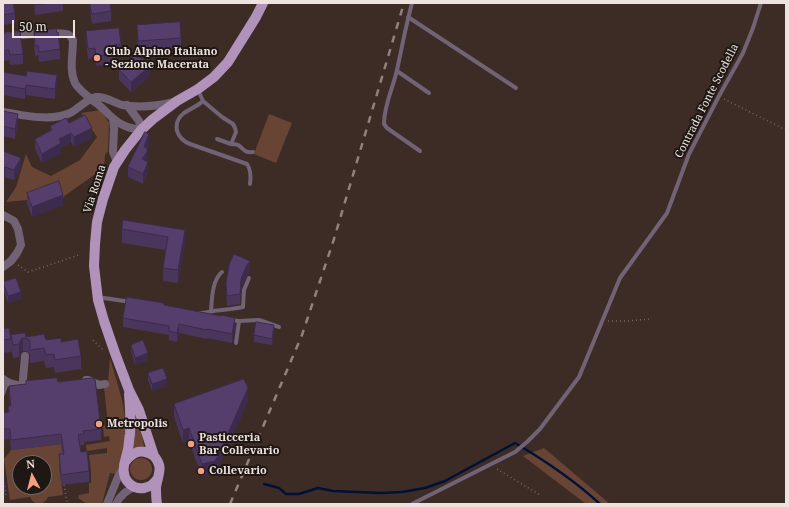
<!DOCTYPE html>
<html>
<head>
<meta charset="utf-8">
<style>
	body { margin:0 }
	#map { position:relative; width:789px; height:507px; overflow:hidden; background:#3d2c25; font-family:"Noto Serif",serif }
	canvas { display:block }
	.frame { position:absolute; inset:0; border:4px solid #ede2dd; pointer-events:none }
	.north { position:absolute; left:12px; top:455px; width:40px; height:40px; box-sizing:border-box; background:#1e1713; border:1px solid #716864; border-radius:50%; rotate:353deg; font-size:11px; font-weight:700; line-height:16px; text-align:center; color:#ede2dd }
	.north::after { content:''; display:block; margin:auto; width:14px; height:18px; background:#f39f84; clip-path:polygon(50% 0,100% 100%,50% 72%,0 100%) }
	.scale { position:absolute; left:12px; top:20px; width:63px; height:18px; box-sizing:border-box; border:2px solid #ede2dd; border-top:0; padding-left:5px; font-size:12px; line-height:14px; white-space:nowrap; color:#ede2dd; -webkit-text-stroke:3px #1e1713; paint-order:stroke }
</style>
</head>
<body>
<div id="map">
<canvas width="789" height="507"></canvas>
<div class="frame"></div>
<div class="north">N</div>
<div class="scale">50 m</div>
</div>
<script>
const context = document.querySelector('canvas').getContext('2d');
context.lineJoin = 'round';
function fillPath(path, color) { context.fillStyle = color; context.fill(path, 'evenodd'); }
function strokePath(path, color, width, dash) { context.strokeStyle = color; context.lineWidth = width; context.lineCap = dash ? 'butt' : 'round'; context.setLineDash(dash || []); context.stroke(path); }
function drawText(font, color, halo, rows, align = 'center') {
  context.font = font + ' "Noto Serif",serif'; context.lineWidth = 4; context.setLineDash([]); context.textBaseline = 'middle'; context.strokeStyle = halo; context.fillStyle = color; for (const [text, x, y, turn = 0] of rows) {
    context.save(); context.translate(x, y); context.rotate((+turn || 0) * Math.PI / 180); context.textAlign = isNaN(turn) ? turn : align; if (halo) context.strokeText(text, 0, 0); context.fillText(text, 0, 0); context.restore();
  }
}
fillPath(new Path2D(`
	M101,110L109,123L108,151L105,155L104,168L63,197L60,187L27,200L6,202L16,187L26,154L32,167L51,176L80,160L97,137L81,113Z
	M269,114L292,123L276,163L254,154Z
	M110,358C118,387 130,416 124,447C123,456 119,465 116,474L110,473L102,504H87L78,498L79,495L89,493V483H91V471L89,455L107,453V448L87,451L86,445L110,441L109,436L104,437L103,426L108,425L104,387L108,382Z
	M134,411L140,424L144,446L132,448Z
	M61,444L64,464L59,465L63,495L48,497C44,506 34,506 30,497L10,500L4,459L11,450ZM20,463H44V487H20Z
	M544,448L610,504H586L523,456Z
	M130 469a11 11 0 1 1 22 0a11 11 0 1 1-22 0Z`), '#684435');
strokePath(new Path2D(`
	M264,484L279,488L286,494H299L318,488L333,491L381,493L402,492L425,488L445,481L515,443C544,460 575,481 600,504`), '#001137', 2.5);
strokePath(new Path2D(`
	M724,99L786,130
	M18,265L28,272L79,255
	M608,321H628L649,319
	M93,340L103,350
	M497,469L540,495
	M3,479H4L6,496L3,497L4,504
	M64,485L67,502`), '#776862', 1.5, [1, 3]);
strokePath(new Path2D(`
	M412,3C406,25 402,47 397,70C393,88 384,105 384,124L387,128L420,151
	M408,17L516,88
	M397,71L429,93
	M198,90L203,101C198,106 190,109 184,113C175,120 174,131 182,139C184,141 187,143 190,144L247,164C251,170 251,177 250,184
	M203,101L222,117L233,124L235,128L236,132L231,144L217,139
	M231,144C233,144 236,144 238,145C244,149 244,153 253,152
	M99,299L104,298L131,302
	M211,311C212,299 212,280 222,272
	M199,313C204,313 208,312 213,311C223,310 233,309 243,307L244,290L249,278
	M231,320L239,321L259,320L279,327
	M236,343L239,321
	M3,394L7,383
	M412,504L515,452L527,442L540,429L579,377L620,278L667,213L689,154L719,96L743,53L753,28L761,3`), '#716276', 4);
strokePath(new Path2D(`
	M3,37C14,36 61,30 69,35C71,36 72,39 73,40C73,54 69,70 75,83C79,91 93,100 100,106C107,112 112,119 121,124C128,128 134,129 141,130L139,121L127,105
	M3,112C24,115 50,122 70,113C78,109 88,98 96,97C105,96 113,102 122,105C139,108 158,106 174,102
	M113,119L114,129L113,152L117,162
	M3,215L14,221L18,229L21,245L17,253L11,261L3,267
	M3,379C10,385 20,386 29,385
	M23,379L25,356
	M86,380H88L99,385L105,384
	M107,504L118,477L123,468
	M116,504C120,496 126,490 135,487`), '#716276', 8);
strokePath(new Path2D(`
	M129,394C130,407 131,421 130,434C129,439 129,444 128,449C127,457 122,465 124,473C125,482 134,490 144,488C150,487 155,483 158,478
	M125,462C133,451 142,448 154,456
	M157,504C156,498 156,493 156,487C158,474 164,468 154,456L139,410L129,390L115,353L104,321L98,300L94,266L95,244L97,222L103,199L114,167L125,150L141,130L153,119L177,101L198,89L214,77L228,62L256,17L263,3`), '#b192bb', 10);
strokePath(new Path2D(`
	M230,504L302,335L334,239L404,3`), '#90827c', 2.5, [7, 7]);
fillPath(new Path2D(`
	M3,3L15,13V23L3,25Z
	M34,3H63V11L35,15Z
	M89,3H110L111,11V21L92,24Z
	M137,25L181,38V48L138,51Z
	M86,31L121,44V54L115,55V61H111V64L96,66L95,58L88,59L86,41Z
	M34,32L60,49V59L39,62L38,55L35,56L34,42Z
	M3,34L23,54V64L10,65L9,60L3,61Z
	M119,70L150,71L148,78L131,92L119,80Z
	M3,72L57,85L55,99L26,95L25,99L3,95Z
	M3,111L18,124L15,139L3,136Z
	M69,123L92,138L74,147L71,142L61,148V153L42,163L35,149V139L50,132V126Z
	M149,144L147,150V161L148,172L143,184L128,177V167Z
	M3,151L21,168L14,180L5,177L3,182Z
	M27,193L63,205L32,217L27,203Z
	M122,229L185,230V243L178,283L163,281V268L166,250L122,243Z
	M250,271L246,277L241,289L240,304L227,306L226,293V283Z
	M3,282L21,299L8,303L3,288Z
	M164,306L235,327L232,343L207,338V339L179,333L177,342L169,340V335L123,327V318Z
	M3,329L11,339V352L3,353Z
	M274,332L272,345L254,342V335Z
	M11,335L61,342L81,356V369L55,373L54,367L46,368L44,361L30,363V354L28,352L26,351H23L21,353L19,357L13,358L11,348Z
	M131,345L148,360L135,365L131,351Z
	M148,373L167,386L152,391L148,380Z
	M26,381L58,382L101,429V440L84,442V445H80L81,452L89,471V482L61,485L59,465V454H62L61,444L11,450L10,439L3,440V413H8V406H10L9,397V386L26,384Z
	M248,401L218,469L215,474L202,477L189,441L183,443L174,417V404Z
	M3,472L5,484V494L3,495Z`), '#4a355d');
fillPath(new Path2D(`
	M150,61V71L148,78L131,92V82Z
	M57,75V85L55,99V89Z
	M26,85V95L25,99V89Z
	M18,114V124L15,139V129Z
	M92,128V138L74,147V137Z
	M71,133V142L61,148V153L42,163V154L59,139Z
	M149,134V144L147,150V162L142,159L144,147Z
	M21,158V168L14,180V170Z
	M148,162V172L143,184V174Z
	M5,167V177L3,182V172Z
	M63,195V205L32,217V207Z
	M4,219V229L3,230V221Z
	M185,230V243L178,283V270Z
	M250,261V271L246,277L241,289L240,304L241,279L246,267Z
	M21,292V299L8,303V296Z
	M235,318V327L232,343V334Z
	M179,324V333L177,342V333Z
	M274,325V332L272,345V339Z
	M23,338V351L21,353L19,357V344L21,339Z
	M148,353V360L135,365V358Z
	M167,379V386L152,391V384Z
	M248,388V401L218,469L215,474L202,477V464Z
	M189,428V441L183,443V430Z`), '#3c2b4c');
const building = new Path2D(`
	M3,3H13L15,13L3,15Z
	M35,3H49L35,5Z
	M90,3H110L111,11L92,14Z
	M180,22L181,38L138,41L137,25Z
	M119,28L121,44L114,45L115,51H111V54L96,56L95,48L88,49L86,31Z
	M56,29L57,33L58,32L60,49L39,52L38,45L35,46L34,32Z
	M20,32L23,54L10,55L9,50L3,51V34Z
	M134,56L150,61L148,68L131,82L119,70Z
	M27,71L57,75L55,89L26,85L25,89L3,85V72L26,76Z
	M3,111L18,114L15,129L3,126Z
	M85,115L92,128L74,137L71,133L59,139L61,143L42,154L35,139L52,130L50,126L66,118L69,123Z
	M145,132L149,134L144,147L147,148V152L142,159L148,162L143,174L128,167Z
	M3,151L21,158L14,170L5,167L3,172Z
	M59,181L63,195L32,207L27,193Z
	M123,220L185,230L178,270L163,268L168,237L122,229Z
	M234,254L250,261L246,267L241,279L240,294L227,296L226,283L229,265Z
	M16,278L21,292L8,296L3,282Z
	M127,297L164,303V305L221,316L222,315L235,318L232,334L207,329V330L179,324L177,333L169,331V326L123,318Z
	M256,322L274,325L272,339L254,335Z
	M9,328L11,339L3,340V329Z
	M25,333L26,337L44,334L46,340L61,338V342L78,339L81,356L55,360L54,354L46,355L44,348L30,350V341L28,339L26,338H23L21,339L19,344L13,345L11,335Z
	M143,340L148,353L135,358L131,345Z
	M163,368L167,379L152,384L148,373Z
	M57,378L58,382L92,378L95,379L101,429L83,431L84,434L78,435L81,452L87,451L89,471L61,475L59,454H64L61,434L11,440L10,429H3V413L9,412L8,406H11L9,386L26,384V381Z
	M244,379L248,388L218,456L215,461L202,464L189,428L183,430L174,404Z
	M3,472L5,484H3Z`);
fillPath(building, '#563e6c');
strokePath(building, '#3c2b4c', 1);
for (const [x, y, r, color] of [
	[97,58,4,"#f39f84"],
	[99,424,4,"#f39f84"],
	[191,444,4,"#f39f84"],
	[201,471,4,"#f39f84"]
]) { const dot = new Path2D(); dot.arc(x, y, r, 0, 2 * Math.PI); context.fillStyle = color; context.fill(dot); strokePath(dot, '#1e1713', 1.5); }
drawText('bold 11px', '#ede2dd', '#1e1713', [
	["Club Alpino Italiano",105,52],
	["- Sezione Macerata",105,65],
	["Metropolis",107,424],
	["Pasticceria",199,438],
	["Bar Collevario",199,451],
	["Collevario",209,471]
], 'left');
drawText('11px', '#ede2dd', '#1e1713', [
	["Contrada Fonte Scodella",707,101,-63],
	["Via Roma",95,189,-72]
]);
</script>
</body>
</html>
